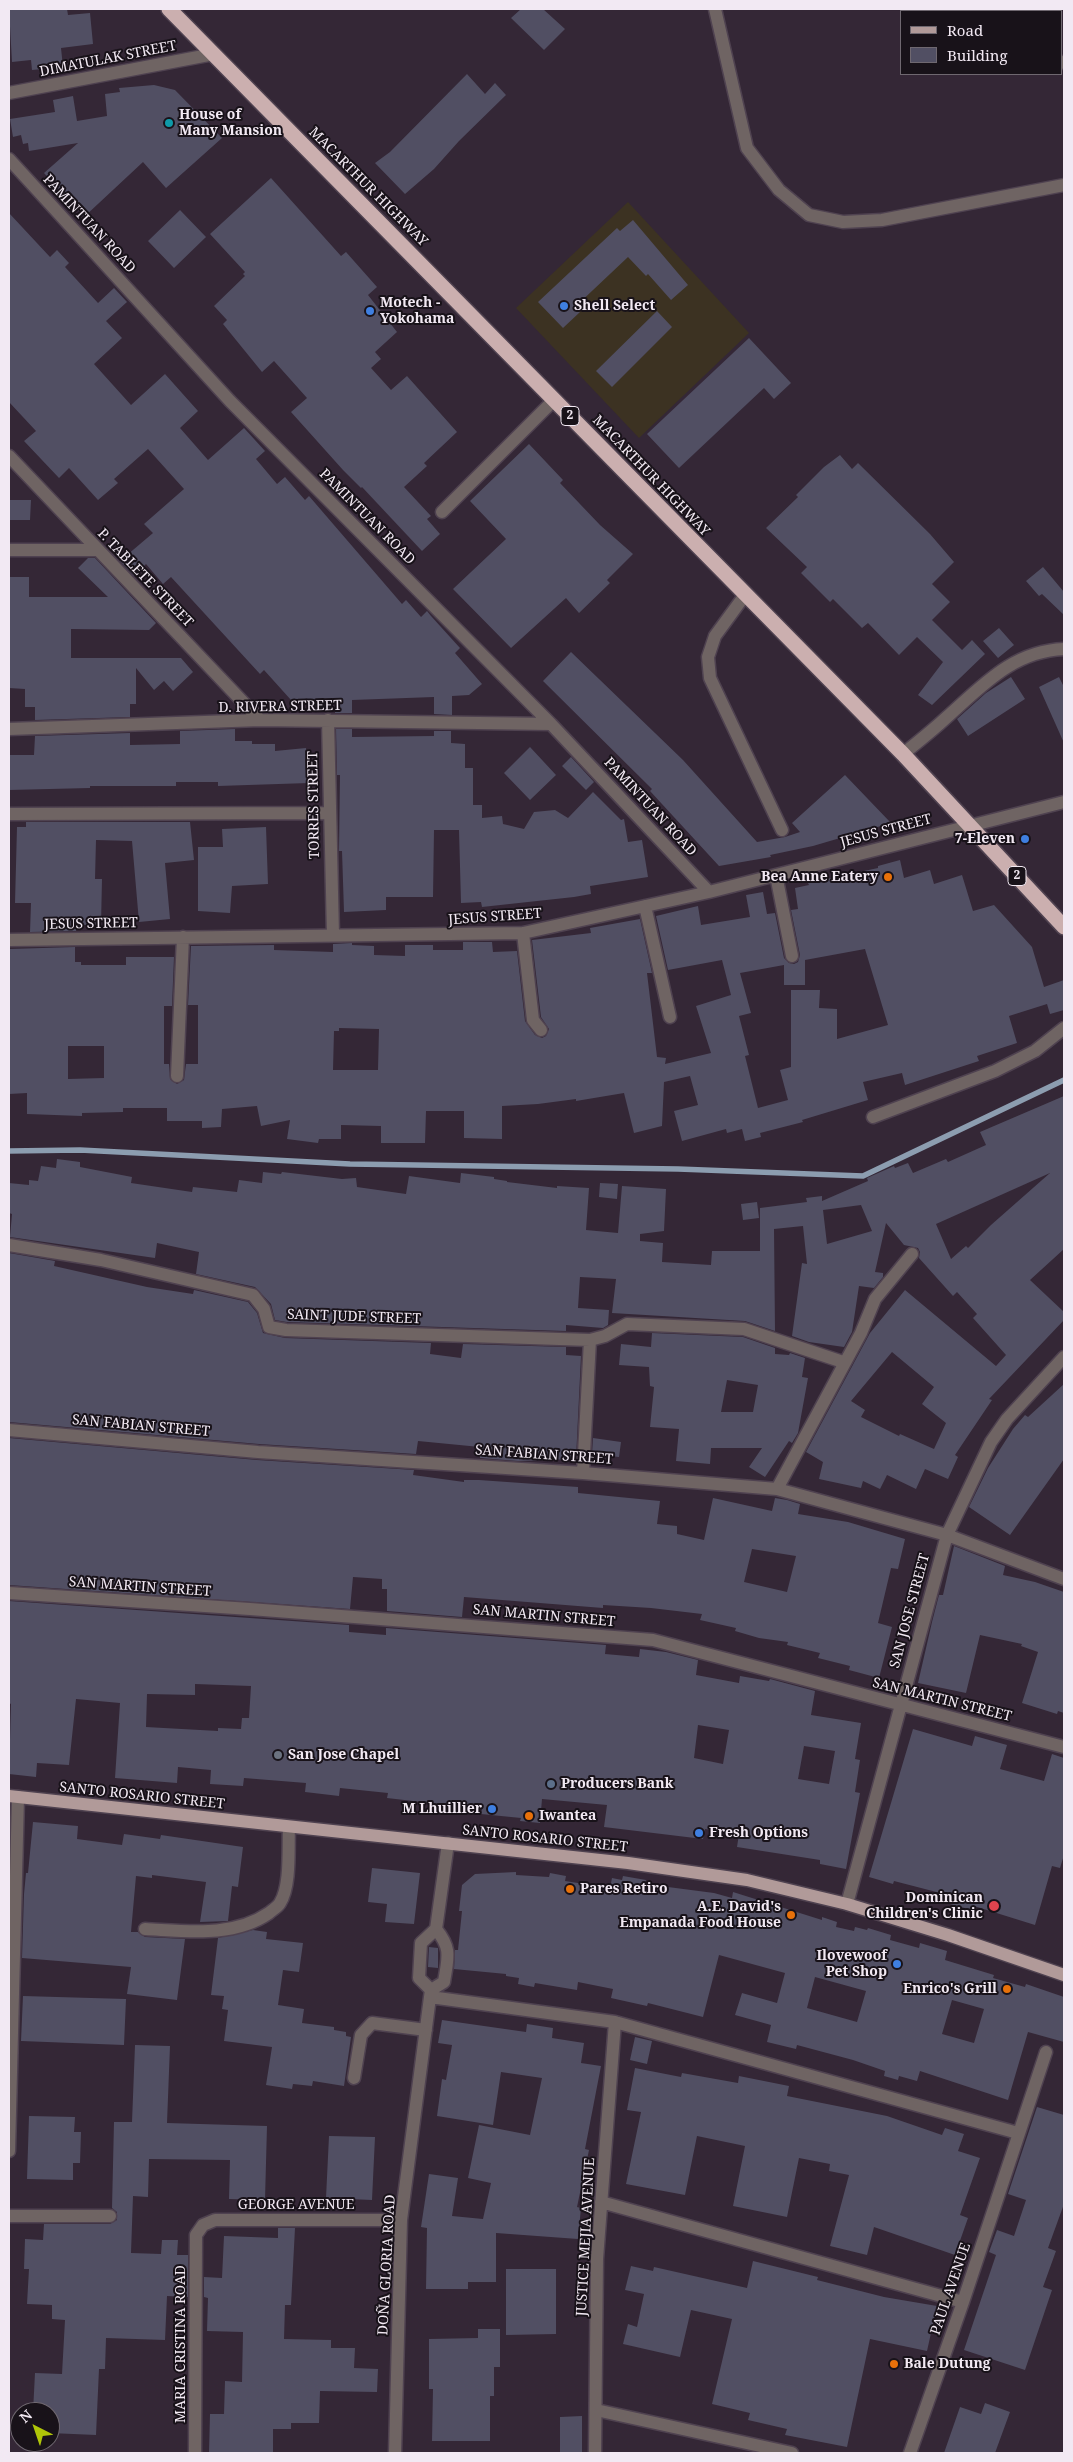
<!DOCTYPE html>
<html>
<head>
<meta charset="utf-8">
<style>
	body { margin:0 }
	#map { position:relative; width:1073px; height:2462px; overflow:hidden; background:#342736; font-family:"Noto Serif",serif }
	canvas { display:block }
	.frame { position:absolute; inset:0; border:10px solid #f2e9f3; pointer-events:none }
	.legend { position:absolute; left:900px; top:10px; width:162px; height:65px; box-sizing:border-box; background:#181219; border:1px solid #6f6870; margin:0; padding:6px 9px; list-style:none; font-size:15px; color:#f2e9f3 }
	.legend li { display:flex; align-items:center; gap:10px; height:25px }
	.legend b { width:25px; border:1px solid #6f6870 }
	.north { position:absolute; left:10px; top:2402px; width:50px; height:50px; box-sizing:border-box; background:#181219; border:1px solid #6f6870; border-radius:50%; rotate:319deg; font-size:14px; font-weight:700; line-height:20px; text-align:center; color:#f2e9f3 }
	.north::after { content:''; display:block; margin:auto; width:18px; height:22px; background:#afc508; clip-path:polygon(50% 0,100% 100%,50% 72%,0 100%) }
</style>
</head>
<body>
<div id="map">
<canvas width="1073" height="2462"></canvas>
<div class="frame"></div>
<ul class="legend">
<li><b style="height:6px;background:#b19a99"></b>Road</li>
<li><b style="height:14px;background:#514f63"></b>Building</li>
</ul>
<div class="north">N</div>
</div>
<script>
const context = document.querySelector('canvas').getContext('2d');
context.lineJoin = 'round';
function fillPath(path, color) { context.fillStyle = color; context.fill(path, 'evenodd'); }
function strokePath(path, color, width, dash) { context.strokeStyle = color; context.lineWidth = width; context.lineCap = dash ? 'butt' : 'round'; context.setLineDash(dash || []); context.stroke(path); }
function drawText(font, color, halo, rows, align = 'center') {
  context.font = font + ' "Noto Serif",serif'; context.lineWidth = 4; context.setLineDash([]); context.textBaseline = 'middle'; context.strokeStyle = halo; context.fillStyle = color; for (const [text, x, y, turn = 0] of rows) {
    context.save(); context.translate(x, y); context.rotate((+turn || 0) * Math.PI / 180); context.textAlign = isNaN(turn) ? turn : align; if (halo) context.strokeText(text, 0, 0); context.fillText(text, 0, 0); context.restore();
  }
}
fillPath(new Path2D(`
	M628,202L749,333L639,438L516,308Z`), '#3c3222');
strokePath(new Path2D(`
	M9,1151L80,1150L350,1164L678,1169L863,1176L1064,1080`), '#8c9db0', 5.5);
fillPath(new Path2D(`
	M9,9H67L68,15L90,13L93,44L61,48L63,67L32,70L31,60L12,62Z
	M521,9H543L565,29L544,50L511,18Z
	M467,74L485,94L495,83L506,95L459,141L434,169L405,194L375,163L390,152Z
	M154,85L175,90L222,138L166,188L143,162L84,217L44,173L78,143L29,151L28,143L23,144L21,135L13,137L10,119L55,112L53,100L73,96L77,121L107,116L105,94L120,92L119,88Z
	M271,178L341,256L346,252L377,287L368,295L397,332L375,352L381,359L371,368L391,390L407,376L457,432L424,463L427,466L404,487L431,516L427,519L440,534L422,551L362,487L361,488L343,470L291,412L307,398L274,361L262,372L223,324L227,320L214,306L245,276L243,274L245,272L210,234Z
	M180,210L206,237L174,268L148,241Z
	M9,213L50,257L57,250L69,263L65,267L98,303L114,288L127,302L106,321L122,338L94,364L131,405L165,374L198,411L180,428L208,460L244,428L265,451L256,459L277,484L285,477L305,500L309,496L402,604L406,600L421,617L427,611L431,616L460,648L455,653L482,684L469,695L452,696V715L434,714V697L352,700V713H335V700H291L264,670L260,674L171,577L163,584L146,564L134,576L120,561L153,533L144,524L184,489L148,449L114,479L118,483L98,500L69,468L59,478L24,441L36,431L9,402Z
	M633,220L688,285L671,300L648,274L646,276L628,257L575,307L580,312L563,328L538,302L617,228L620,231Z
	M657,311L672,327L612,387L596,371Z
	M749,338L791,383L774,399L764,388L679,468L647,434Z
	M529,444L563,480L560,483L600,525L633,554L607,580L610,583L579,613L566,598L511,648L453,589L506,539L470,501Z
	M840,455L852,469L858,463L930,534L954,562L932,584L950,602L932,620L962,650L972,640L985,654L932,705L918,695L943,662L917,637L899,655L868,623L862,628L833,599L830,602L801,573L807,567L766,528L798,497L796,495L824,467Z
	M9,500H31L30,520H9Z
	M88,558H95L156,623L149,630L71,629V658H181L193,672L173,691L164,681L154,690L136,668V704H130V717L35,720V707H25V689L9,688V577H29V597H108L78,568Z
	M1043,567L1064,592V615L1042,594L1039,596L1026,581Z
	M999,628L1014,645L998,658L983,641Z
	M571,652L683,760L757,842L785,837L800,832L792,823L845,775L891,823L813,846L770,855L771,857L719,866L650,791L652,789L543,681Z
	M1011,677L1025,699L968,736L957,719L986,693Z
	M1059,677L1064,687V743L1039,687Z
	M235,729V741H252V744H275V751L306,748L309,783L218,786V782H176V786H90V788L9,790V755H34L35,736L130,733V745L180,744V731Z
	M336,729H352V737L434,736V731H451V743L465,744V768H473V805H482V818L502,816L503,824L524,829L534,812L555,810L568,818L593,792L621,820L624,819L628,842L642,840L648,877L590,886L591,894L574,897L482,907L481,902L461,903L459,830H434L433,897H386V910L344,912L342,851H339L340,775H337Z
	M530,747L556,775L530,800L504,773Z
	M571,757L594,782L586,790L562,766Z
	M26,822H190L194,860L165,863L170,919L139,922L132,841L96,840L95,879H102L101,925H76V931L30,932L31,903H15L17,827H26Z
	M266,827L268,884L232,886L230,913L198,911V847H223L222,829Z
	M900,860L904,878L930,870L934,884L962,875L973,911L994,905L1032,947L1044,987L1064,980V1010L1050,1014L1047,1004L1009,1016L1017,1043L977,1056L979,1061L905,1085L902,1073L863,1082L868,1100L802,1120L803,1122L760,1133L761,1137L745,1141L742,1129L727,1133L726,1129L682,1141L674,1111L698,1105L690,1076L664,1082L662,1126L634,1133L624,1093L576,1101V1099L538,1104L502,1106V1139L464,1138V1111H426L425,1143H381V1126L341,1125V1139H319L318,1143L287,1139L290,1120L261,1126L257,1106L222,1109L221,1127L202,1128V1121H167V1108H123V1112L82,1113V1116L27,1114V1093L9,1094V949L75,947V962H81V965H126V957H174L172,1006H164V1064H169L170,1079L177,1084L184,1080L186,1064H198V1005H188L191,946L274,945V950L333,952V944L352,943V945L374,946V955L405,956V945H433V950H463V942H492L493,952L517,951L525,1021L535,1035L542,1038L546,1036L549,1029L541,1017L532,940L591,933L590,928L640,919L652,973H647L657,1057L666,1058L665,1064L711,1053L696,1006L731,995L722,960L668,970L656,916L698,906L701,925L750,917L746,895L763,892L767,914L775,913L784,958L789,963L794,964L798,962L800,955L791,910L798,909L795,888L809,885L808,883L878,868V866ZM865,949L888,1025L837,1039V1009L819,1008L820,990H791V1067L780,1070L788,1100L758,1108L745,1056L749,1055L739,1016L751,1013L740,973L784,965V985H805V960ZM339,1028L379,1029L378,1070H333L334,1031H339ZM68,1046H104V1078L68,1079Z
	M1064,1096V1249L1030,1280L1064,1312V1320L989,1399L992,1400L955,1455L958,1457L948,1479L925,1469L916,1489L887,1475L880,1489L863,1481L861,1488L819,1479L823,1462L806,1452L870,1333L905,1290L996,1366L1006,1355L973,1318L977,1314L957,1292L953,1296L919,1258L920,1252L918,1248L904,1245L886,1223L875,1272L883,1273V1277L874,1288L859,1286L852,1332L844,1347L809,1342L792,1336L802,1263L807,1264L803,1226L774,1229L775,1331L745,1321L612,1313L616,1279L580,1277L578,1308L609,1310L608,1325L603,1328L566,1325V1331L287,1322L275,1320L271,1304L255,1287L196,1274L199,1252L157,1243L155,1258L10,1237L12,1214L9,1213V1183L29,1185V1180L38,1181L41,1166L56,1168L57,1159L80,1162V1167L132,1177L131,1183L192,1192L193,1187L237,1192L239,1180L262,1183L263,1172L281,1174L282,1172L342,1179L356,1178L357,1187L406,1194L409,1176L460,1183L461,1173L494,1177V1179L507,1181V1182L557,1188V1186L589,1188L586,1230L618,1233L622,1186L666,1189L664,1231L640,1234V1241L663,1243L662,1262L711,1265L712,1251H760V1208L807,1202L806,1198L822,1196V1201L868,1181L867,1178L894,1166L895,1168L908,1163L913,1173L946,1159L948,1162L986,1145L980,1132ZM1050,1173L991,1225L968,1248L966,1246L951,1259L936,1224ZM861,1205L872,1231L827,1244L823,1210ZM892,1352L934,1387L922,1404L946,1423L934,1449L900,1434L899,1436L861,1417L865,1410L851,1401Z
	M600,1183L618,1184L617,1199L599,1197Z
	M757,1202L759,1218L743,1220L741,1204Z
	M9,1253L55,1261L54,1266L147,1287L193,1294L194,1290L248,1302L257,1313L263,1333L285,1338L431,1343L430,1354L461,1358L463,1344L566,1347V1355L581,1356L576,1459L518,1461L480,1458V1447L418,1441L416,1454L259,1444L9,1422Z
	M652,1333L743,1337L775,1348V1354L789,1355L790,1353L805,1358L802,1377L808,1378L798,1433L792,1443L789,1441L765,1477L749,1467L762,1448H711L710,1464L676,1461L679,1429L650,1427L654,1387L650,1386L649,1367L619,1365L621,1344L651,1347ZM727,1380L758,1385L753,1412H721Z
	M1064,1384V1459L1010,1535L969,1507L988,1468L1013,1429L1025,1415L1028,1417Z
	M9,1438L257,1460L414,1470L413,1475L464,1482V1480H479L578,1487V1493L660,1501L657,1524L677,1526V1534L704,1540L713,1498L772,1511L775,1498L787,1500L800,1504L798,1514L848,1522L905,1539L898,1569L891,1568L878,1623L892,1627L879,1678L849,1670L850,1666L818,1658L820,1653L787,1645L788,1642L759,1638L735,1631L736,1628L700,1620L702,1614L651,1608L603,1605V1608L464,1597L462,1617L387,1611V1589H382V1579L353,1577L350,1609L9,1585ZM752,1549L796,1556L787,1592L744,1582Z
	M593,1438L621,1442L619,1457L592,1454Z
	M954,1546L1005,1566L1003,1575L1035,1582L1064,1592V1713L1058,1711L1057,1714L1022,1703L1038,1652L1021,1646L1022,1644L980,1635L966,1693L918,1683L932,1622L939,1595H943Z
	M9,1601L349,1625V1632L386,1635V1628L606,1645L605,1654L639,1657L640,1649L666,1652L698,1660L696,1675L739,1683L740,1676L769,1681L770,1679L815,1691L811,1715L861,1723L855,1759L860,1760L855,1792L860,1793L846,1869L820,1864V1860L737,1847L739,1834L705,1829L703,1839L604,1827L607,1805L542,1799L540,1823L520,1821L521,1818L481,1814L482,1809L387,1798L388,1793L340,1788L339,1796L305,1792L306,1783L244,1778L243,1786L210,1784L211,1770L178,1767L177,1783L115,1778L120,1703L76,1699L69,1765L37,1763L36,1777L9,1774L11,1704L9,1703ZM195,1684L251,1686L249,1718H242L241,1729L218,1728V1731L146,1727L147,1694L195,1695ZM698,1725L729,1730L723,1764L694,1758ZM804,1746L835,1751L829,1784L798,1779Z
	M913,1729L972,1746L975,1736L1007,1745L1000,1769L1044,1781L1052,1754L1064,1758V1855L1060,1868L1052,1866L1035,1925L974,1906L972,1910L946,1903L948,1895L894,1881L893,1884L869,1877Z
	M33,1822L78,1826L77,1839L122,1845L124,1834L160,1839L161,1835L243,1847L238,1887L232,1886L228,1921L200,1922L206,1882L152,1875V1878L136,1876L131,1932H138L145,1937L185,1939L177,2000L127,1994L131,1967L22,1958L24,1894L26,1873H28Z
	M372,1868L420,1873L414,1924L385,1922L387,1904L368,1902Z
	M516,1872V1875L549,1877L550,1873L566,1876L565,1881L610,1888L612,1878L622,1880L623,1876L646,1880L645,1884L714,1893L732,1898L733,1892L822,1920V1917L837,1922L836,1927L854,1931L855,1927L867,1930L868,1928L891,1935L890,1940L919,1948L920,1943L947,1951L945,1960L994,1975L993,1978L1025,1987L1026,1984L1064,1997V2042L1028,2032L1008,2100L920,2071L917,2081L899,2076L898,2080L884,2076L885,2071L853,2060L797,2045L796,2049L767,2042L771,2025L735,2015L742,1993L777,2003L785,1973L719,1955L703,2017L648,2003L647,2006L611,1998L613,1989L578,1982L577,1990L535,1983L534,1987L518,1984L519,1978L506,1976V1974L454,1969L455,1950H458L462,1911H459L462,1885L475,1874ZM815,1977L866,1991L857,2022L807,2008ZM952,2000L984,2009L974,2043L942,2034Z
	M253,1930L267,1932L266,1939L303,1943L299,1972L283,1970L278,2005L304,2009L302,2023L334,2027V2030L346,2032V2036L351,2037L344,2086L313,2081L312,2086L293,2084L292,2089L266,2085L272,2047L224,2041L228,2010L222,2009L224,1996L211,1995L218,1938Z
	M429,1947L438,1948V1968L428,1967Z
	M23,1996L126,1999L124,2045L21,2041Z
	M442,2020L526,2032L527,2024L553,2028L552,2038L584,2043L581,2063L601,2066L585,2149L589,2150L577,2207L581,2208L578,2239L496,2233V2282H468V2289H426L427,2228L421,2227L429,2174L458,2178L452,2216L483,2219L491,2183L468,2178L479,2125L530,2135L542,2078L501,2072L493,2125L437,2116L442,2079L446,2080L452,2045L438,2043Z
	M635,2037L652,2041L647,2064L630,2060Z
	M135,2045L170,2046L167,2123L267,2126L265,2200L229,2199L230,2160L149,2159L148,2197L133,2196L131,2253L161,2254L162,2240H178L177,2255H188V2297L167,2296L165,2340L106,2338L105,2369H99L96,2435L50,2433V2412H33L35,2373L62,2374L65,2320L52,2319V2305L27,2304L29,2269H24L25,2239L43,2240L44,2224H110L117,2220V2212L112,2208L114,2122H132Z
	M635,2068L681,2077L682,2073L738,2083L739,2076L789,2086L787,2096L887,2116L942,2135L945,2128L964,2134L958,2151L980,2158L960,2215L968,2218L955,2255L874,2227L867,2255L830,2246L849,2175L829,2171L830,2164L799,2158L787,2217L733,2206L745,2146L697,2136L685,2195L626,2184L641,2112L627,2110Z
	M1037,2107L1064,2115V2204L1048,2248L1056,2251L1043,2287L1052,2290L1025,2370L964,2350L996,2255L989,2252L997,2230L1014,2236L1026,2200L1008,2194Z
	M29,2116L75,2117L74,2132H81L80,2163H73V2180L27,2179Z
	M329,2136L375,2137L372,2200L326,2198Z
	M278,2228H295L291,2305H285L284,2339L331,2340V2348H355L354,2368L378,2369L377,2392L320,2391L319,2423H291V2429H273V2453H209L210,2414H224L225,2381L242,2382L243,2332L207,2331L208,2298L204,2297V2277L222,2278L224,2236L278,2238Z
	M753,2261L818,2277L817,2280L884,2297L937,2306L927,2351L870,2339L847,2447L785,2435L787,2429L748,2420L750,2413L712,2404L732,2319L691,2310L680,2357L623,2344L628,2324L637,2327L644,2294L625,2290L631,2266L653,2271L654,2267L747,2288Z
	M506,2269H556V2334L506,2335Z
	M478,2329H500V2367H494V2396H490V2441H432L433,2389H429V2339L478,2338Z
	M985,2403L1010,2412L995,2453H944L960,2407L981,2414Z
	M582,2416V2453H560V2417Z`), '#514f63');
const minor = new Path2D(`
	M715,9L747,148L779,190L809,215L843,222L882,220L1064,185
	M947,9L952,11
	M1062,62L1064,63
	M9,93L214,54
	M9,159L230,401L551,724L709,892
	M9,456L260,720
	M442,512L554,400
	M9,550H97
	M745,595L715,636L708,657L710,678L782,830
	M328,720L333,935
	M9,729L260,720L551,724
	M903,754C918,742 933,730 947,717C983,685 1013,651 1064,649
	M9,814L329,813
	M776,875L792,956
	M645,906L670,1017
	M523,933L533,1020L541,1030
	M9,940L523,933L709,892L1064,802
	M177,1076L183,937
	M873,1117L995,1071L1035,1051L1064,1028
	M9,1245L101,1260L253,1295L264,1309L269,1327L286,1330L590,1340L605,1336L627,1324L744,1329L843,1362
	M9,1430L258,1452L583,1473L777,1489L947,1535L1064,1579
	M583,1473L590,1340
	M777,1489L861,1333L875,1299L912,1254
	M9,1593L250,1609L653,1640L1064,1747
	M847,1904L947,1535L991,1442L1007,1419L1064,1357
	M145,1929C186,1931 233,1938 269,1913C272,1910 278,1907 280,1903C291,1886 288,1848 289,1827
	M431,1990L419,1978L421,1943L436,1929L448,1843
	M430,1997L615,2022L1018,2133
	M354,2078L361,2035L372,2023L426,2030
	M9,2151L18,1797
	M601,2202L963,2302
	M9,2216H110
	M596,2410L792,2453
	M195,2453L196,2235L203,2225L215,2220H401
	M395,2453L401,2220L430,1997L431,1990L444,1982C448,1957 452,1949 436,1929
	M595,2453L597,2259L615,2022
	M910,2453L963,2302L1046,2052`);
const major = new Path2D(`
	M9,1796L628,1863L747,1880L847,1904L948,1935L1064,1975`);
const highway = new Path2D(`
	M169,9L903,754L1064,927`);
strokePath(minor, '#4f4250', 15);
strokePath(major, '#4f4250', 15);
strokePath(highway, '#4f4250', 18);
strokePath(minor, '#6f6463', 12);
strokePath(major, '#b19a99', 12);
strokePath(highway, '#cbafaf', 15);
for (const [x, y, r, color] of [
	[169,123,5,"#0f9aa8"],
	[564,306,5,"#3f7fe0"],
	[370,311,5,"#3f7fe0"],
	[1025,839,5,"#3f7fe0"],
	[888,877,5,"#e8710a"],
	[278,1755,5,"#6b7280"],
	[551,1784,5,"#5c6f8a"],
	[492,1809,5,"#3f7fe0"],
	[529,1816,5,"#e8710a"],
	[699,1833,5,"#3f7fe0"],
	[570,1889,5,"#e8710a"],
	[994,1906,6,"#e0444e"],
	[791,1915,5,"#e8710a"],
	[897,1964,5,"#3f7fe0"],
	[1007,1989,5,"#e8710a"],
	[894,2364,5,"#e8710a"]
]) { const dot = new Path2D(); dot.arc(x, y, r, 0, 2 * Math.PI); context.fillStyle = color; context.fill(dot); strokePath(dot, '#181219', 2); }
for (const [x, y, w] of [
	[570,416,18],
	[1017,876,18]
]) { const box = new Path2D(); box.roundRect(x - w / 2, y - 9.5, w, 19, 4); context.fillStyle = '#181219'; context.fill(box); strokePath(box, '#f2e9f3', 1); }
drawText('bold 12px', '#f2e9f3', null, [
	["2",570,416],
	["2",1017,876]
]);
drawText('14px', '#f2e9f3', '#181219', [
	["DIMATULAK STREET",108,59,-11],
	["MACARTHUR HIGHWAY",368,187,45],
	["PAMINTUAN ROAD",89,224,47],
	["MACARTHUR HIGHWAY",651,476,46],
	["PAMINTUAN ROAD",367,517,45],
	["P. TABLETE STREET",145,578,46],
	["D. RIVERA STREET",280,707,-1],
	["TORRES STREET",314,805,-91],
	["PAMINTUAN ROAD",650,807,47],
	["JESUS STREET",886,831,-15],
	["JESUS STREET",495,917,-4],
	["JESUS STREET",91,924,-1],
	["SAINT JUDE STREET",354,1317,2],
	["SAN FABIAN STREET",141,1426,5],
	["SAN FABIAN STREET",544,1455,4],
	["SAN MARTIN STREET",140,1587,4],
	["SAN JOSE STREET",910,1611,-75],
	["SAN MARTIN STREET",544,1616,5],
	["SAN MARTIN STREET",942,1700,14],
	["SANTO ROSARIO STREET",142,1796,6],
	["SANTO ROSARIO STREET",545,1839,6],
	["GEORGE AVENUE",296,2205],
	["JUSTICE MEJIA AVENUE",586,2237,-87],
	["DOÑA GLORIA ROAD",387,2265,-87],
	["PAUL AVENUE",951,2289,-71],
	["MARIA CRISTINA ROAD",181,2344,-90]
]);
drawText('bold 14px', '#f2e9f3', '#181219', [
	["House of",179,115],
	["Many Mansion",179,131],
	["Motech -",380,303],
	["Yokohama",380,319],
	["Shell Select",574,306],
	["7-Eleven",1015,839,"right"],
	["Bea Anne Eatery",878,877,"right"],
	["San Jose Chapel",288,1755],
	["Producers Bank",561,1784],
	["M Lhuillier",482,1809,"right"],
	["Iwantea",539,1816],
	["Fresh Options",709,1833],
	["Pares Retiro",580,1889],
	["Dominican",983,1898,"right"],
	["Children's Clinic",983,1914,"right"],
	["A.E. David's",781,1907,"right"],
	["Empanada Food House",781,1923,"right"],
	["Ilovewoof",887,1956,"right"],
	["Pet Shop",887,1972,"right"],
	["Enrico's Grill",997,1989,"right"],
	["Bale Dutung",904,2364]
], 'left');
</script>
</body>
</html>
